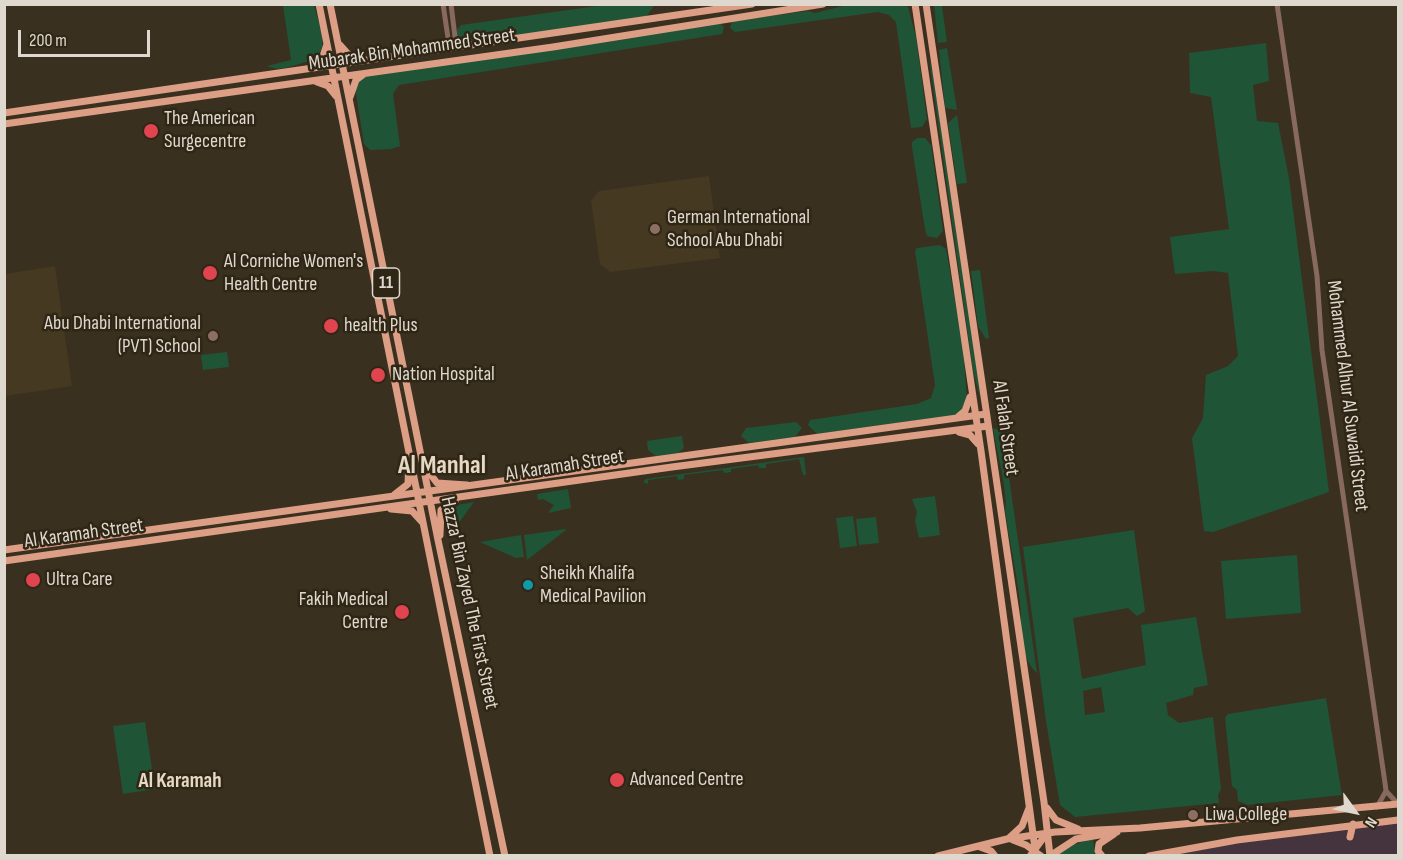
<!DOCTYPE html>
<html>
<head>
<meta charset="utf-8">
<style>
	body { margin:0 }
	#map { position:relative; width:1403px; height:860px; overflow:hidden; background:#3a301f; font-family:"Sofia Sans Condensed",sans-serif }
	canvas { display:block }
	.frame { position:absolute; inset:0; border:6px solid #dfd8ce; pointer-events:none }
	.north { position:absolute; left:1325px; top:782px; width:60px; height:60px; -webkit-text-stroke:4px #302615; paint-order:stroke; rotate:123deg; font-size:16px; font-weight:700; line-height:24px; text-align:center; color:#dfd8ce }
	.north::after { content:''; display:block; margin:auto; width:21px; height:27px; background:#dfd8ce; clip-path:polygon(50% 0,100% 100%,50% 72%,0 100%) }
	.scale { position:absolute; left:18px; top:30px; width:132px; height:27px; box-sizing:border-box; border:3px solid #dfd8ce; border-top:0; padding-left:8px; font-size:18px; line-height:21px; white-space:nowrap; color:#dfd8ce; -webkit-text-stroke:4px #302615; paint-order:stroke }
</style>
</head>
<body>
<div id="map">
<canvas width="1403" height="860"></canvas>
<div class="frame"></div>
<div class="north">N</div>
<div class="scale">200 m</div>
</div>
<script>
const context = document.querySelector('canvas').getContext('2d');
context.lineJoin = 'round';
function fillPath(path, color) { context.fillStyle = color; context.fill(path, 'evenodd'); }
function strokePath(path, color, width, dash) { context.strokeStyle = color; context.lineWidth = width; context.lineCap = dash ? 'butt' : 'round'; context.setLineDash(dash || []); context.stroke(path); }
function drawText(font, color, halo, rows, align = 'center') {
  context.font = font + ' "Sofia Sans Condensed",sans-serif'; context.lineWidth = 5; context.setLineDash([]); context.textBaseline = 'middle'; context.strokeStyle = halo; context.fillStyle = color; for (const [text, x, y, turn = 0] of rows) {
    context.save(); context.translate(x, y); context.rotate((+turn || 0) * Math.PI / 180); context.textAlign = isNaN(turn) ? turn : align; if (halo) context.strokeText(text, 0, 0); context.fillText(text, 0, 0); context.restore();
  }
}
fillPath(new Path2D(`
	M1398,822V855L1165,856L1231,844Z`), '#45333d');
fillPath(new Path2D(`
	M709,176L720,258L610,272L600,264L591,201L599,191Z
	M55,266L72,386L5,396V274Z`), '#463921');
fillPath(new Path2D(`
	M851,4L905,5L908,7L916,37L927,119L922,127L911,128L896,22L889,15L878,12L735,32L730,28L732,21L808,11L815,13Z
	M283,5H314C321,33 335,55 299,64C287,68 279,71 267,66L291,60Z
	M604,5H653V7L646,17L464,44L457,36V30L461,25Z
	M934,5H949L942,6L947,42L938,43Z
	M720,23L724,27L722,34L399,85L393,94L400,146L391,149L370,150L364,144L355,87L359,80L365,76Z
	M1266,43L1269,81L1253,85L1257,121L1278,123L1289,178L1329,492L1213,532L1204,531L1192,438L1203,418L1206,375L1228,366L1238,356L1228,273L1213,271L1175,274L1170,237L1229,229L1211,97L1190,93L1189,53Z
	M947,48L957,110L945,108L939,50Z
	M929,58L933,74L982,404L973,371Z
	M957,115L967,183L957,184L948,123Z
	M917,138H925L931,145L943,231L937,238L927,236L925,229L912,147V142Z
	M940,245L946,249L963,347L967,400L961,414L817,434L808,425L810,420L917,404L931,398L935,385L915,251L917,248Z
	M980,270L989,338L986,339L978,326L971,271Z
	M227,352L229,367L203,370L201,355Z
	M796,422L802,428L795,437L749,443L741,436L746,428Z
	M1002,428L1037,673C1017,656 1023,618 1019,594C1015,566 1009,538 1005,510C1009,499 996,446 993,429Z
	M682,436L684,448L678,453L656,456L648,450L647,441Z
	M804,457L806,475H803L799,459L766,464V468H759L758,465L731,469V472L724,473L723,470L684,475V479L678,480L677,476L648,480V484L643,482L646,479Z
	M568,489L571,508L548,513L554,505L543,499L538,500L537,494Z
	M935,496L940,535L919,538L915,521L917,512L912,499Z
	M474,502L450,535L443,513L446,507Z
	M853,516L857,546L840,548L836,518Z
	M876,517L879,543L859,545L856,519Z
	M566,529V530L527,560L524,535Z
	M1134,530L1145,611L1137,616L1128,608L1073,618L1082,679L1146,665L1141,625L1196,617L1208,685L1194,688L1193,695L1166,703L1168,715L1179,723L1213,717L1221,789L1218,795L1219,803L1075,817L1060,805L1046,721L1023,547ZM1101,687L1105,712L1085,715L1083,691Z
	M521,535L524,557L516,558L480,542Z
	M1297,555L1301,613L1226,619L1221,561Z
	M1326,698L1342,795L1248,805L1238,801L1237,790L1232,786L1225,718L1228,714Z
	M145,722L155,789L123,794L113,726Z
	M1088,840H1093L1095,855H1059L1067,847Z`), '#205436');
strokePath(new Path2D(`
	M451,4L455,37L464,46
	M1277,4L1317,276L1322,350L1385,783L1386,791L1398,804
	M443,49L448,38L443,4
	M1377,807L1386,791`), '#88695d', 5);
strokePath(new Path2D(`
	M319,4L490,856
	M330,4L438,540L505,856
	M915,4L981,451L1036,856
	M926,4L1044,802L1050,856
	M340,45L349,55L359,60
	M312,66L323,56L327,44
	M317,82L328,86L336,96
	M350,97L356,80L364,74
	M4,113L752,4
	M4,124L553,47L823,4
	M958,417L965,411L970,397
	M959,432L970,435L978,444
	M428,471L437,483L467,485
	M394,495L408,484L409,460
	M391,509L412,511L422,522
	M440,535L441,510L455,501
	M4,550L986,414
	M4,561L672,467L988,426
	M1047,808L1056,820L1078,829
	M1350,837L1353,824
	M1009,838L1022,826L1029,808
	M1013,840L1026,845L1041,856
	M980,847L991,851L995,856
	M938,856L1007,839L1055,832L1140,828L1398,804
	M1030,856L1047,833
	M1050,856L1076,839L1117,832
	M1102,856L1098,851L1099,844L1114,834
	M1149,856L1237,840L1398,820`), '#dd9e86', 7);
for (const [x, y, r, color] of [
	[151,131,8,"#e0444e"],
	[655,229,6,"#8d6e63"],
	[210,273,8,"#e0444e"],
	[331,326,8,"#e0444e"],
	[213,336,6,"#8d6e63"],
	[378,375,8,"#e0444e"],
	[33,580,8,"#e0444e"],
	[528,585,6,"#0f9aa8"],
	[402,612,8,"#e0444e"],
	[617,780,8,"#e0444e"],
	[1193,815,6,"#8d6e63"]
]) { const dot = new Path2D(); dot.arc(x, y, r, 0, 2 * Math.PI); context.fillStyle = color; context.fill(dot); strokePath(dot, '#302615', 2); }
for (const [x, y, w] of [
	[386,283,27]
]) { const box = new Path2D(); box.roundRect(x - w / 2, y - 15, w, 30, 4.5); context.fillStyle = '#302615'; context.fill(box); strokePath(box, '#dfd8ce', 1.5); }
drawText('bold 18px', '#dfd8ce', null, [
	["11",386,283]
]);
drawText('20px', '#dfd8ce', '#302615', [
	["Mubarak Bin Mohammed Street",412,50,-8],
	["Mohammed Alhur Al Suwaidi Street",1347,396,83],
	["Al Falah Street",1005,428,82],
	["Al Karamah Street",565,466,-9],
	["Al Karamah Street",84,534,-8],
	["Hazza' Bin Zayed The First Street",469,603,78]
]);
drawText('20px', '#dfd8ce', '#302615', [
	["The American",164,119],
	["Surgecentre",164,142],
	["German International",667,218],
	["School Abu Dhabi",667,241],
	["Al Corniche Women's",224,262],
	["Health Centre",224,285],
	["Abu Dhabi International",201,324,"right"],
	["(PVT) School",201,347,"right"],
	["health Plus",344,326],
	["Nation Hospital",392,375],
	["Sheikh Khalifa",540,574],
	["Medical Pavilion",540,597],
	["Ultra Care",46,580],
	["Fakih Medical",388,600,"right"],
	["Centre",388,623,"right"],
	["Advanced Centre",630,780],
	["Liwa College",1205,815]
], 'left');
drawText('bold 21px', '#e5d9c3', '#302615', [
	["Al Karamah",180,782]
]);
drawText('bold 26px', '#e5d9c3', '#302615', [
	["Al Manhal",442,466]
]);
</script>
</body>
</html>
